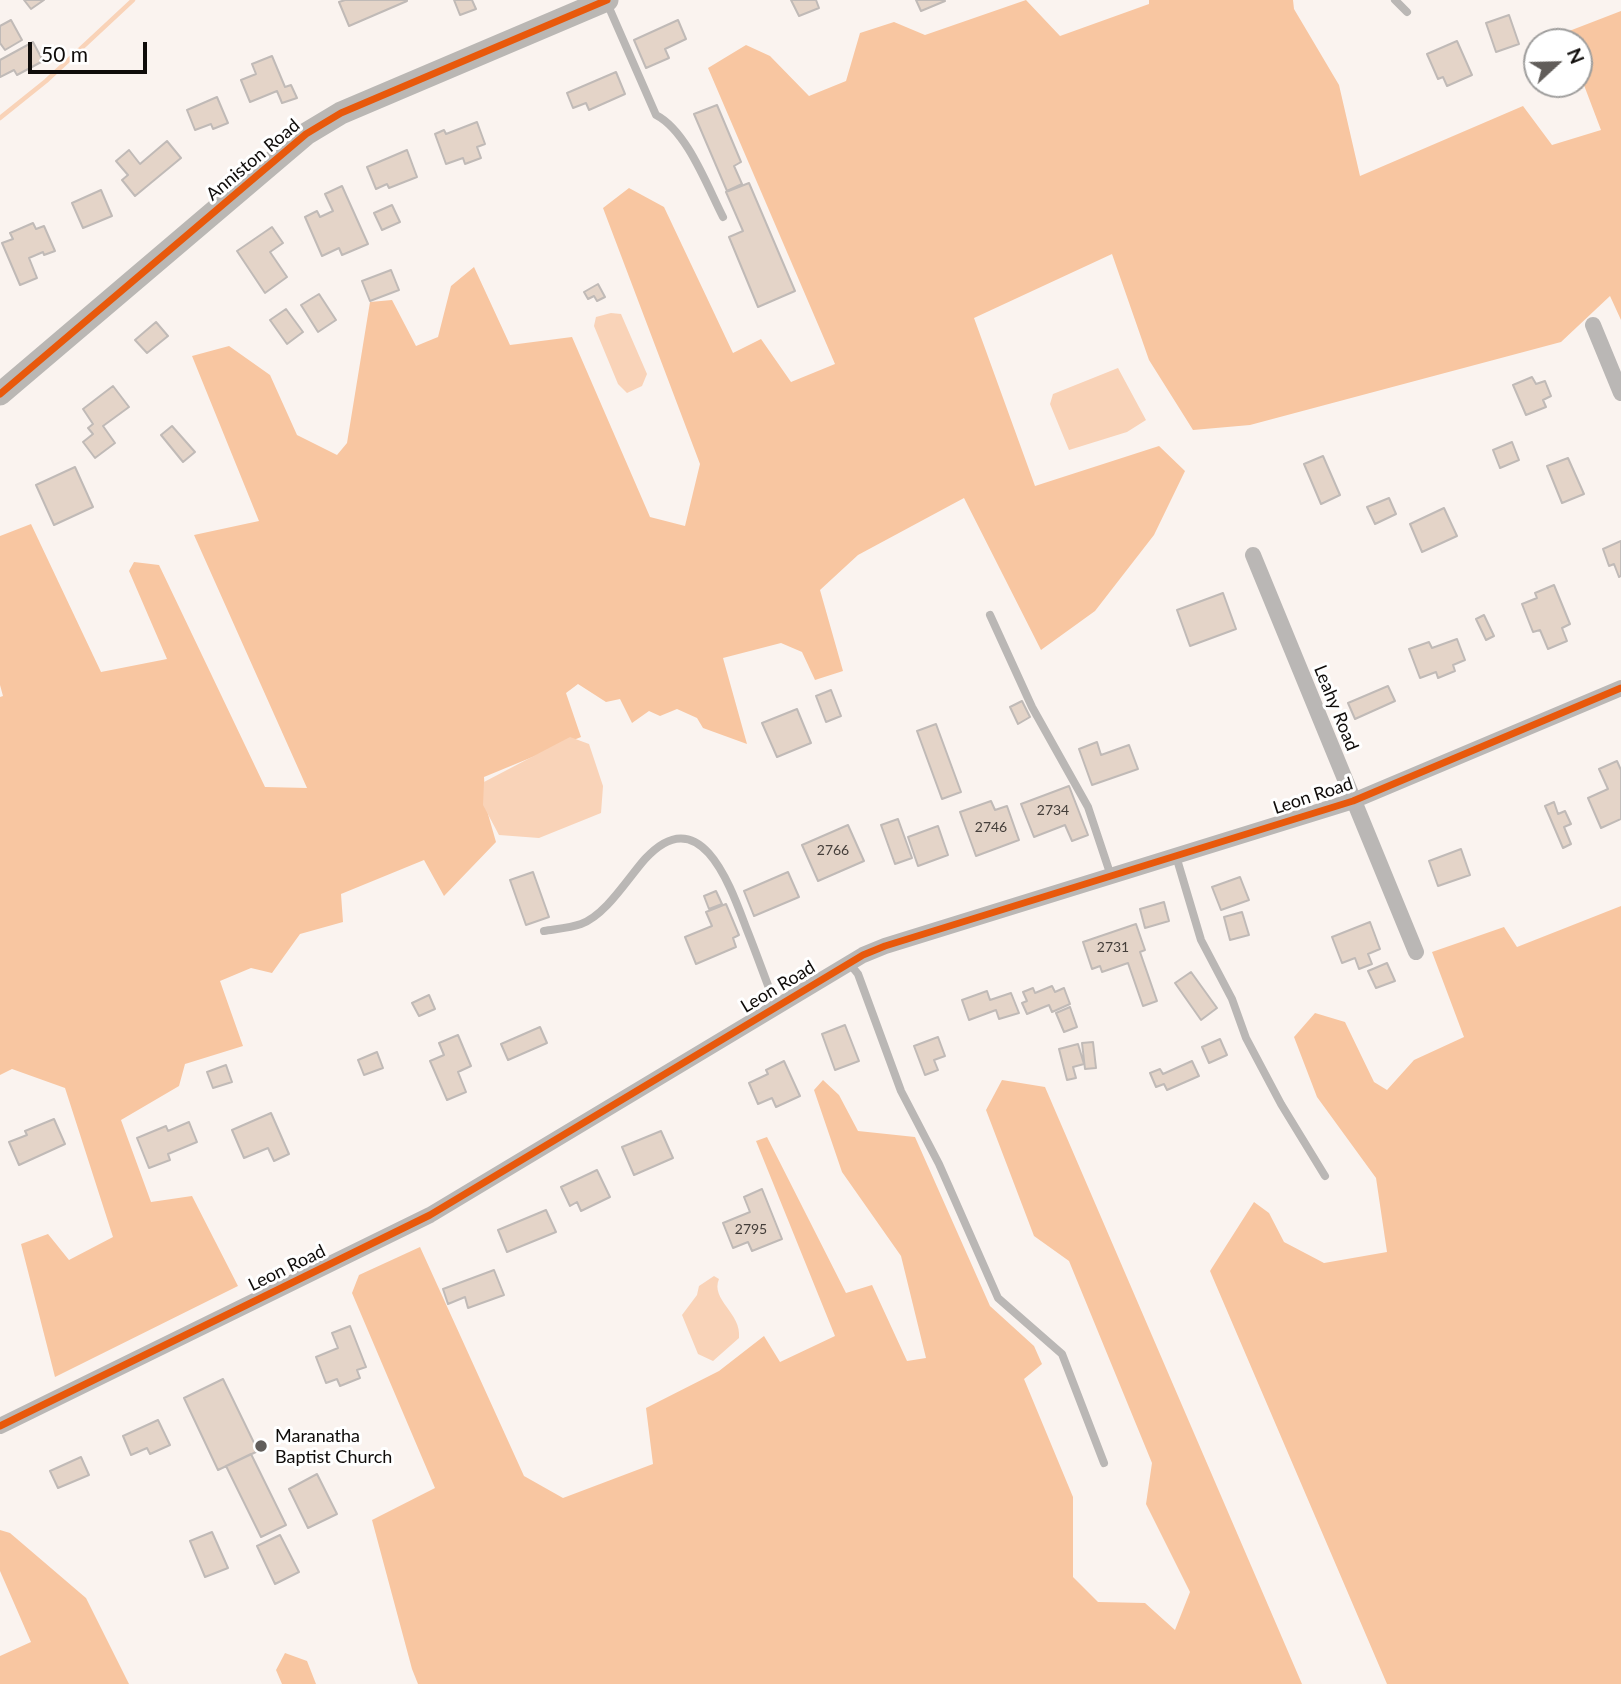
<!DOCTYPE html>
<html>
<head>
<meta charset="utf-8">
<style>
	body { margin:0 }
	#map { position:relative; width:1621px; height:1684px; overflow:hidden; background:#faf3ef; font-family:Lato,sans-serif }
	canvas { display:block }
	.north { position:absolute; left:1523px; top:28px; width:70px; height:70px; box-sizing:border-box; background:#fff; border:2px solid #9f9e9d; border-radius:50%; rotate:68deg; font-size:19px; font-weight:700; line-height:28px; text-align:center; color:#0f0c0a }
	.north::after { content:''; display:block; margin:auto; width:24px; height:32px; background:#615d5a; clip-path:polygon(50% 0,100% 100%,50% 72%,0 100%) }
	.scale { position:absolute; left:28px; top:42px; width:119px; height:32px; box-sizing:border-box; border:4px solid #0f0c0a; border-top:0; padding-left:9px; font-size:21px; line-height:24px; white-space:nowrap; color:#0f0c0a; -webkit-text-stroke:5px #fff; paint-order:stroke }
</style>
</head>
<body>
<div id="map">
<canvas width="1621" height="1684"></canvas>
<div class="north">N</div>
<div class="scale">50 m</div>
</div>
<script>
const context = document.querySelector('canvas').getContext('2d');
context.lineJoin = 'round';
function fillPath(path, color) { context.fillStyle = color; context.fill(path, 'evenodd'); }
function strokePath(path, color, width, dash) { context.strokeStyle = color; context.lineWidth = width; context.lineCap = dash ? 'butt' : 'round'; context.setLineDash(dash || []); context.stroke(path); }
function drawText(font, color, halo, rows, align = 'center') {
  context.font = font + ' Lato,sans-serif'; context.lineWidth = 6; context.setLineDash([]); context.textBaseline = 'middle'; context.strokeStyle = halo; context.fillStyle = color; for (const [text, x, y, turn = 0] of rows) {
    context.save(); context.translate(x, y); context.rotate((+turn || 0) * Math.PI / 180); context.textAlign = isNaN(turn) ? turn : align; if (halo) context.strokeText(text, 0, 0); context.fillText(text, 0, 0); context.restore();
  }
}
fillPath(new Path2D(`
	M1026,0L1060,36L1149,4V0H1293L1294,9L1339,85L1360,176L1523,106L1552,145L1601,130L1579,72V42H1567L1564,33L1621,11V320L1610,296L1561,342L1250,425L1193,430L1149,360L1112,254L974,318L1035,486L1159,446L1185,471L1154,535L1095,611L1041,650L964,498L858,555L820,590L843,671L815,680L802,652L781,643L723,658L747,744L703,728L697,718L677,709L660,716L649,711L632,723L620,699L606,702L578,684L566,693L581,737L484,777L486,807L496,842L444,896L424,860L341,894L343,922L300,934L272,973L251,968L220,981L243,1046L185,1064L179,1086L121,1120L151,1202L192,1196L238,1286L55,1377L21,1244L48,1234L69,1260L113,1237L65,1088L12,1069L0,1075V697L3,696L0,685V536L31,524L101,672L167,659L129,571L134,562L159,565L265,787L307,788L194,535L259,521L192,356L229,346L270,375L297,435L337,455L347,443L370,302L392,300L416,346L438,337L451,286L474,267L510,345L572,337L650,517L685,526L700,464L603,208L629,188L664,207L733,353L761,339L791,382L835,364L708,68L746,45L770,56L809,96L846,81L860,33L894,22L925,35Z
	M1621,906V1684H1387L1210,1271L1254,1202L1269,1213L1284,1242L1324,1263L1387,1252L1376,1178L1317,1097L1294,1037L1315,1013L1345,1022L1374,1082L1387,1090L1414,1060L1464,1037L1432,952L1504,927L1517,947Z
	M823,1080L839,1095L858,1131L915,1137L990,1306L1034,1346L1042,1364L1024,1379L1073,1497V1577L1098,1602L1145,1603L1175,1630L1190,1592L1146,1504L1152,1463L1069,1261L1034,1236L986,1110L1002,1080L1045,1087L1302,1684H418L412,1669L372,1520L435,1488L352,1293L359,1275L420,1247L524,1476L563,1498L653,1464L646,1408L719,1371L764,1336L780,1362L835,1336L756,1141L767,1137L846,1293L872,1285L907,1361L926,1358L901,1256L842,1172L814,1090Z
	M0,1530L10,1533L86,1598L129,1684H0V1656L31,1642L0,1571Z
	M285,1653L307,1661L316,1684H282L276,1670Z`), '#f8c6a1');
fillPath(new Path2D(`
	M611,313L621,314L647,374L642,386L627,393L618,384L594,326L596,317Z
	M1118,368L1146,420L1127,432L1069,450L1050,404L1053,394Z
	M570,737L589,744L603,786L601,813L539,838L499,835L483,805L484,782Z
	M714,1276L719,1279C710,1300 742,1313 739,1338L713,1361L698,1354L682,1315L697,1295L699,1286Z`), '#f9d3b8');
strokePath(new Path2D(`
	M0,118L46,81L133,0`), '#f9d3b8', 4.5);
const building = new Path2D(`
	M24,0H44L31,9Z
	M345,0H407V1L349,26L339,2Z
	M454,0H472L476,9L460,15Z
	M791,0H816L819,8L799,16Z
	M916,0H944L945,1L921,11Z
	M1509,15L1519,44L1496,52L1486,23Z
	M11,20L22,40L5,50L0,43V26Z
	M678,20L686,39L665,49L669,58L646,68L634,40Z
	M1457,41L1472,75L1447,86L1443,77L1438,79L1427,54Z
	M33,42L43,61L17,75L14,70L0,77V60Z
	M272,56L285,87L291,85L297,98L282,103L277,91L250,102L241,80L256,74L252,64Z
	M616,72L625,94L589,110L586,103L573,108L567,93Z
	M217,97L228,123L213,129L211,124L195,130L187,110Z
	M717,105L741,162L734,166L742,184L727,191L694,114Z
	M477,122L485,144L477,147L481,158L465,164L463,158L446,164L435,134L444,130L446,134Z
	M167,141L181,158L135,196L122,180L128,175L116,161L129,150L140,164Z
	M407,150L417,177L389,188L387,184L376,189L367,167Z
	M749,183L795,291L758,307L729,237L743,231L726,192Z
	M342,186L368,244L342,255L339,248L322,256L305,217L317,211L320,217L333,211L325,194Z
	M101,190L112,216L83,228L72,203Z
	M392,205L400,222L382,230L374,213Z
	M33,223L36,229L44,226L55,251L44,255L43,252L29,258L37,278L20,285L2,243L13,239L10,233Z
	M272,227L283,243L270,252L287,277L265,293L237,251Z
	M391,270L399,290L370,301L362,281Z
	M598,284L605,297L597,301L594,296L588,299L584,292Z
	M319,294L336,320L318,332L301,305Z
	M286,309L303,332L287,344L270,320Z
	M156,322L168,336L147,353L135,340Z
	M1532,377L1536,384L1545,381L1551,396L1543,400L1546,407L1526,415L1513,385Z
	M113,386L129,407L103,426L115,443L95,458L83,442L93,434L88,428L93,424L83,409Z
	M172,426L195,452L183,462L161,435Z
	M1512,442L1519,460L1500,468L1493,450Z
	M1323,456L1340,495L1321,504L1304,464Z
	M1568,458L1584,494L1562,503L1547,466Z
	M75,467L93,507L54,525L36,485Z
	M1389,498L1396,514L1375,524L1367,507Z
	M1444,508L1457,536L1422,552L1410,524Z
	M1621,541V576L1619,577L1614,564L1609,566L1603,549Z
	M1554,585L1570,624L1562,628L1567,641L1548,649L1540,630L1533,632L1522,604L1537,598L1535,593Z
	M1223,593L1236,629L1190,646L1177,610Z
	M1484,615L1494,636L1486,640L1476,619Z
	M1457,639L1465,660L1453,665L1455,671L1438,678L1436,672L1420,678L1409,649L1429,642L1432,648Z
	M1388,686L1395,701L1355,719L1348,703Z
	M831,690L841,716L826,722L816,696Z
	M1022,701L1030,717L1018,724L1010,707Z
	M797,709L811,743L777,757L762,723Z
	M936,724L961,792L942,799L917,731Z
	M1097,742L1101,755L1129,745L1138,769L1092,785L1079,749Z
	M1617,761L1621,770V819L1601,828L1588,798L1608,789L1599,769Z
	M1069,786L1088,835L1072,841L1065,825L1034,837L1021,804Z
	M991,801L995,810L1007,806L1019,840L976,856L960,812Z
	M1554,802L1558,814L1565,811L1571,824L1564,827L1571,844L1563,848L1545,806Z
	M898,819L912,858L895,864L881,825Z
	M848,825L864,861L818,881L802,845Z
	M938,826L948,855L918,866L908,837Z
	M1461,849L1470,875L1438,886L1429,861Z
	M533,872L549,917L526,925L510,880Z
	M788,872L799,897L754,916L744,891Z
	M1240,877L1249,900L1221,910L1212,887Z
	M716,891L722,904L709,909L704,896Z
	M1164,902L1169,921L1145,928L1140,909Z
	M726,904L739,935L733,938L736,947L696,964L685,937L712,926L706,912Z
	M1242,912L1249,935L1230,940L1224,917Z
	M1370,922L1380,949L1368,954L1372,964L1359,969L1355,958L1342,963L1332,937Z
	M1136,924L1145,950L1140,952L1157,1001L1143,1006L1128,963L1102,972L1100,966L1092,969L1083,942Z
	M1387,963L1395,981L1376,988L1368,971Z
	M1191,972L1217,1008L1201,1020L1175,983Z
	M1052,986L1055,992L1064,988L1070,1004L1052,1012L1049,1005L1027,1014L1022,1003L1027,1001L1023,992L1033,988L1035,993Z
	M987,991L990,1000L1011,993L1019,1013L999,1019L996,1010L969,1020L962,1000Z
	M429,995L435,1009L419,1016L412,1003Z
	M1070,1007L1077,1027L1064,1032L1056,1013Z
	M845,1025L859,1061L835,1070L822,1034Z
	M540,1027L547,1043L508,1060L501,1044Z
	M458,1035L471,1066L458,1072L466,1092L447,1100L430,1061L444,1055L439,1043Z
	M938,1037L945,1056L934,1060L938,1070L925,1075L914,1046Z
	M1220,1039L1227,1055L1209,1063L1202,1047Z
	M1093,1042L1096,1068L1085,1069L1082,1043Z
	M1078,1044L1084,1064L1073,1067L1076,1078L1067,1080L1059,1049Z
	M377,1052L383,1068L364,1075L358,1060Z
	M784,1061L800,1096L776,1107L772,1098L758,1104L749,1083L768,1074L766,1070Z
	M1192,1061L1199,1076L1167,1090L1164,1084L1156,1087L1150,1073L1160,1069L1163,1074Z
	M226,1065L232,1082L213,1088L207,1072Z
	M271,1113L289,1154L274,1161L268,1148L244,1158L232,1130Z
	M54,1119L65,1144L19,1165L9,1142L27,1135L25,1131Z
	M189,1122L197,1142L168,1154L170,1160L149,1168L137,1138L166,1126L168,1131Z
	M661,1131L673,1158L634,1175L622,1147Z
	M597,1170L610,1197L581,1211L577,1202L570,1206L561,1187Z
	M762,1189L782,1239L752,1251L748,1242L733,1248L723,1223L750,1212L744,1197Z
	M546,1210L556,1232L507,1252L498,1230Z
	M494,1270L504,1295L468,1308L465,1297L448,1304L443,1289Z
	M350,1326L366,1367L357,1370L360,1378L340,1386L337,1379L326,1383L316,1357L338,1348L332,1333Z
	M223,1379L258,1451L218,1470L184,1398Z
	M158,1420L170,1445L150,1454L147,1448L131,1455L123,1436Z
	M251,1454L286,1525L261,1537L226,1466Z
	M81,1457L89,1475L58,1488L50,1471Z
	M317,1474L337,1514L308,1528L289,1489Z
	M212,1532L228,1568L205,1577L190,1541Z
	M280,1535L299,1572L275,1584L257,1546Z`);
fillPath(building, '#e4d4c8');
strokePath(building, '#c0bab7', 2);
strokePath(new Path2D(`
	M1395,0L1407,12
	M607,3L656,115C687,131 707,186 723,217
	M990,615L1032,707L1088,807L1111,876
	M1176,856L1201,940L1232,999L1246,1038L1281,1104L1325,1176
	M544,931C556,929 570,928 581,924C606,915 628,878 645,859C701,798 731,888 747,930C757,955 766,981 776,1006
	M849,963L858,974L901,1091L939,1164L998,1298L1062,1354L1104,1463`), '#bab7b5', 8);
strokePath(new Path2D(`
	M1593,325L1621,393
	M1253,555L1416,952
	M0,1426L430,1215L863,955L885,946L1353,801L1621,688`), '#bab7b5', 16);
strokePath(new Path2D(`
	M0,394L306,134L341,113L607,0`), '#bab7b4', 23);
strokePath(new Path2D(`
	M0,394L306,134L341,113L607,0
	M0,1426L430,1215L863,955L885,946L1353,801L1621,688`), '#e8590c', 7);
for (const [x, y, r, color] of [
	[261,1446,7,"#615d5a"]
]) { const dot = new Path2D(); dot.arc(x, y, r, 0, 2 * Math.PI); context.fillStyle = color; context.fill(dot); strokePath(dot, '#fff', 2.5); }
drawText('14px', '#443e3a', null, [
	["2734",1053,810],
	["2746",991,827],
	["2766",833,850],
	["2731",1113,947],
	["2795",751,1229]
]);
drawText('18px', '#0f0c0a', '#fff', [
	["Anniston Road",253,160,-40],
	["Leahy Road",1336,708,68],
	["Leon Road",1313,796,-18],
	["Leon Road",778,987,-31],
	["Leon Road",287,1268,-26]
]);
drawText('18px', '#0f0c0a', '#fff', [
	["Maranatha",275,1436],
	["Baptist Church",275,1457]
], 'left');
</script>
</body>
</html>
